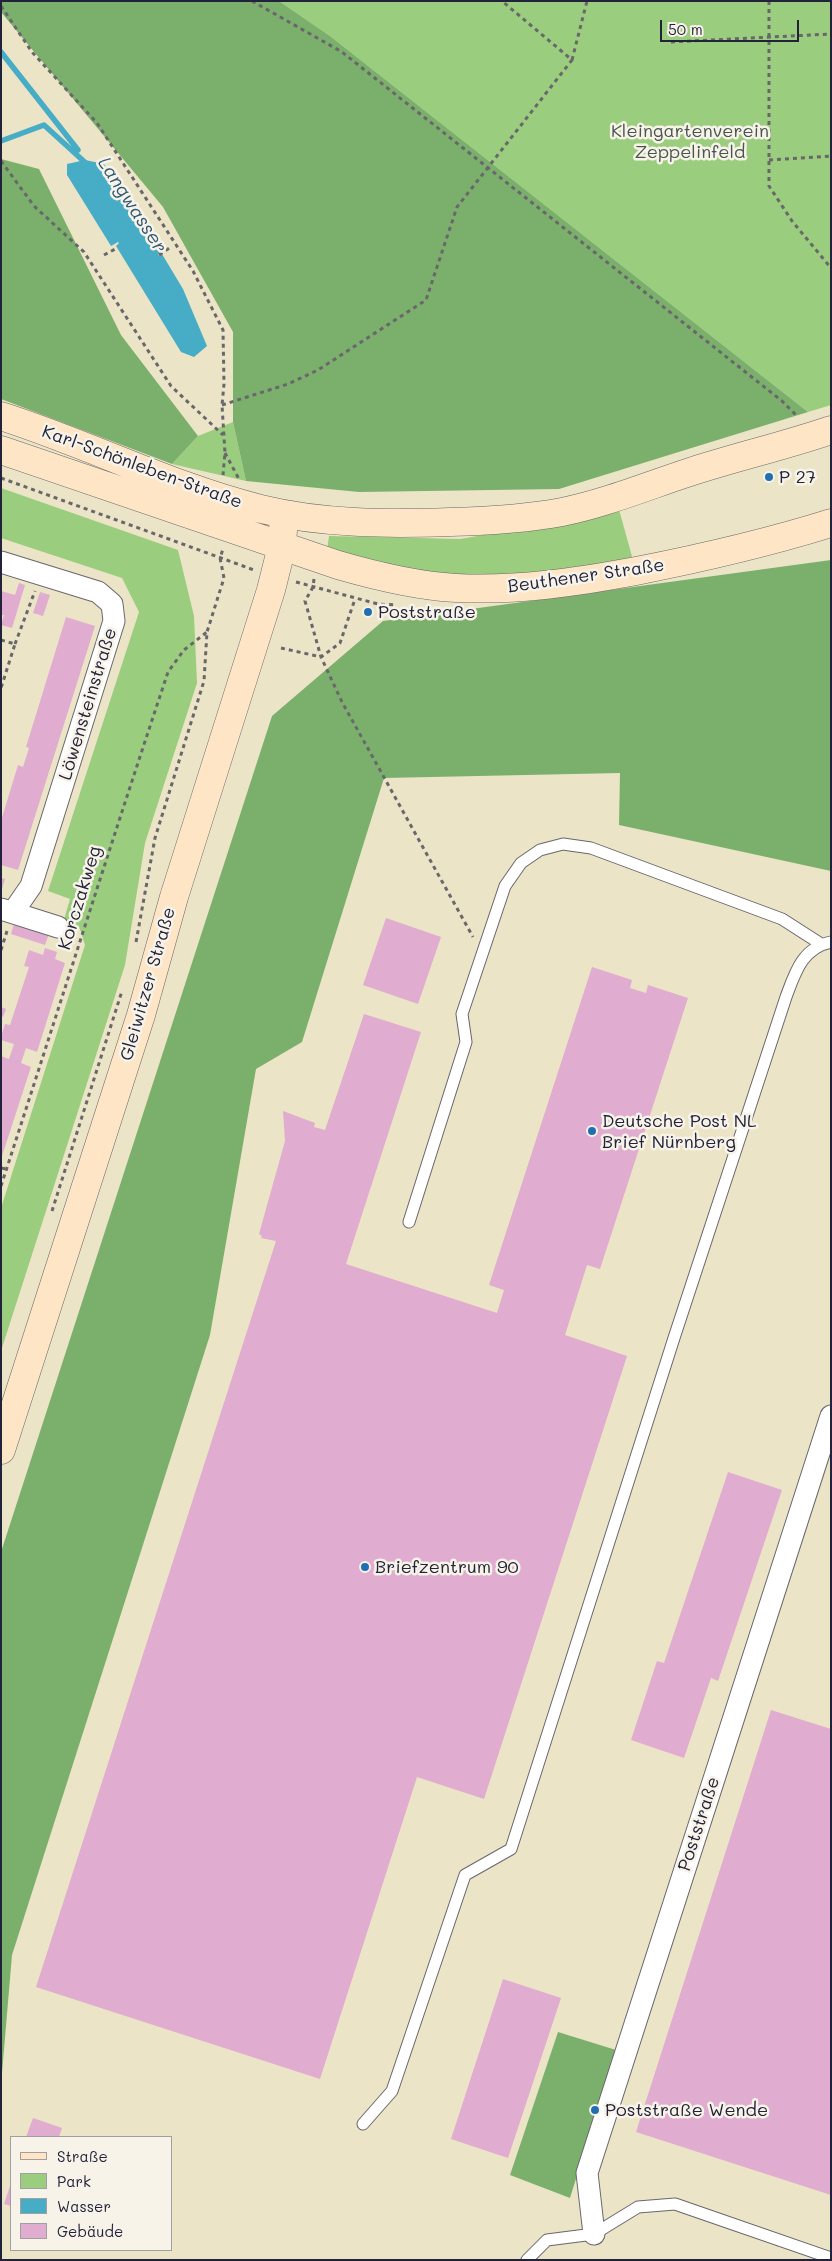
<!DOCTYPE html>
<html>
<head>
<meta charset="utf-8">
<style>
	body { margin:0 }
	#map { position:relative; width:832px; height:2261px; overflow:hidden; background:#ece4c6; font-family:Mali,sans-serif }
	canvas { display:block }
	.frame { position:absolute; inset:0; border:2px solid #22223b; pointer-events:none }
	.legend { position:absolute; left:10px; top:2136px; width:162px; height:115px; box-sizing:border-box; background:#f7f3e8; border:1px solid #a29fa3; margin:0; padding:6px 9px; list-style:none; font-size:15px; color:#22223b }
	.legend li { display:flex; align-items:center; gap:10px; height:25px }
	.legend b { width:25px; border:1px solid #a29fa3 }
	.scale { position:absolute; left:660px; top:20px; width:139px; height:22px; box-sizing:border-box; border:2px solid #22223b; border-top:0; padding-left:6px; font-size:15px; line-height:18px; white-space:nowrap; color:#22223b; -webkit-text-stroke:4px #f7f3e8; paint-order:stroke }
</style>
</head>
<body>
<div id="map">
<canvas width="832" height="2261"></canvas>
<div class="frame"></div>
<ul class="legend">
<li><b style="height:6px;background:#fde5c5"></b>Straße</li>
<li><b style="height:14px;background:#9acd7d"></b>Park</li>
<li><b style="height:14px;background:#47acc6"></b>Wasser</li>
<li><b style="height:14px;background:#e0accf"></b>Gebäude</li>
</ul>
<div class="scale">50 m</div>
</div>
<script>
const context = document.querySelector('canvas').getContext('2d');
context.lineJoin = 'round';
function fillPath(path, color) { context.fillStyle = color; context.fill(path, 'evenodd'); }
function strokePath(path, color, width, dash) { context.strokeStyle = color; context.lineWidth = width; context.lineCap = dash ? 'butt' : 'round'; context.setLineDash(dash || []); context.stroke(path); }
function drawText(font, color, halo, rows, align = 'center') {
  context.font = font + ' Mali,sans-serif'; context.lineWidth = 5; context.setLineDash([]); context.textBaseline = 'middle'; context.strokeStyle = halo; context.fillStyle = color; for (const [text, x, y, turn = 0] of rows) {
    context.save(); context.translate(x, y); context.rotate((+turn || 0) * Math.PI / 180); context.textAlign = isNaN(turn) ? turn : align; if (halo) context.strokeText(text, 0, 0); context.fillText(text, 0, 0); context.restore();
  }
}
fillPath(new Path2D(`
	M279,1H831V405L808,412L330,36Z
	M233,422L246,481L172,464L198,436Z
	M1,488L178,550L194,616L197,683L145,843L125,965L1,1351V1208L85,945L80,929L63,923L70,899L48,891L139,612L122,578L1,538Z
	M618,506L633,560C575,569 517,580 458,578C413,577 370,563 327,551L329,536L460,539L518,529Z`), '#9acd7d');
fillPath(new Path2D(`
	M1,1H279L330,36L808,412L559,489L359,492L246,481L233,422V332L163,207L1,12Z
	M1,159L39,169L121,335L198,436L172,464L1,399Z
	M831,560V871L619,825L620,773L384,778L302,1042L256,1069L210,1335L12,1955L1,2085V1552L272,716L383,621Z
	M558,2032L616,2050L570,2198L510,2175Z`), '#7bb06c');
fillPath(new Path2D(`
	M85,160L104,164L160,252L158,254L159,256L162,254L183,289L207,346L194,357L181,352L116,246L119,243L118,242L111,246L67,175V164Z`), '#47acc6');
strokePath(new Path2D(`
	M1,52L78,150
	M1,141L44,125L89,166`), '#47acc6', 5.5);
fillPath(new Path2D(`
	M19,583L25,585L12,628L1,625L4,615H1V591L15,595Z
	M40,592L50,595L43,616L33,613Z
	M66,617L95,626L18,870L1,865V821L18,765L23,767L29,748L26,747Z
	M1,878L5,879L2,889H1Z
	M386,918L441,937L418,1004L363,985Z
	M15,920L50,931L45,945L11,934Z
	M45,948L57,952L55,959L65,963L37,1052L26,1048L21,1063L31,1067L1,1159V1056L9,1059L14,1044L1,1040V1037L5,1024L10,1025L29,967L24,966L29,950L43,955Z
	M592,967L632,980L630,988L646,993L648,985L688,998L600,1269L587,1265L565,1335L627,1356L484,1799L417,1777L320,2079L36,1987L276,1241L261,1238L262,1236L259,1234L285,1141L283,1111L315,1123L314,1127L325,1130L364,1014L421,1032L346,1264L497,1313L504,1290L489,1285Z
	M1,1007L6,1009L3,1017L1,1016Z
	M728,1472L782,1490L718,1681L711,1678L684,1758L631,1740L657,1661L664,1663Z
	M771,1710L831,1729V2195L636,2132Z
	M503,1979L561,1998L508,2158L451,2139Z
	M33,2118L62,2128L59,2137H26Z
	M11,2183V2206L4,2204Z`), '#e0accf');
const service = new Path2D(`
	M409,1222L466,1042L462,1014L505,886L521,863L540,850L563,844L591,848L782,919L821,944
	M363,2124L392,2091L465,1875L511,1849L674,1338L786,997C795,973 802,948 831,942
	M527,2260L547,2240L594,2234L638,2207L675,2204L831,2258`);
const minor = new Path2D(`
	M1,562L98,592L112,604L114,621L31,886L13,912
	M1,909L58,927
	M594,2234L587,2173L831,1416`);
const secondary = new Path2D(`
	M1,416C89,444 172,487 261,509C322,524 388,524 450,522C488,521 525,519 562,512C606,503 647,486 690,472C736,457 784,446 831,430
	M1,450L338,565C376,576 416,586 456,588C517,591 577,582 636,571C702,558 767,543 831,523
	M1,1450L141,1015L174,897L271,590L282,546L284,514`);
strokePath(service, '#69666c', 13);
strokePath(minor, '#69666c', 23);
strokePath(secondary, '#69666c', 29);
strokePath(new Path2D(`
	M252,1L342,52L782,401L798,417
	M769,1V186L792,221L831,268
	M1,6L32,52L97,123L193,271L223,330L224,384L222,405L225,453L223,475
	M671,42L831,34
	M572,60L587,1
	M769,160L831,156
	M1,161L34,206L84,252L171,386L223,435
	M104,255L117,248
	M159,255L171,247
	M222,405L288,384L318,370L426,300L457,207L572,60L502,1
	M225,453L240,481
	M1,478L254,570
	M314,579L313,587L305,601L321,657L342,702L473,937
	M296,582L378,604L397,605
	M1,640L15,644L1,688
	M15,644L35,591
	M281,648L321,657L340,643L355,599
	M136,942L155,838L204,681L207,632L224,578L220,558L223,549
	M1,950L7,931
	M1,1168L7,1169
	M1,1186C57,1014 111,843 168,672L184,650L207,632
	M52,1211L122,991`), '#69666c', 3, [4, 4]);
strokePath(service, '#fff', 11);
strokePath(minor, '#fff', 21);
strokePath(secondary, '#fde5c5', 28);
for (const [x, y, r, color] of [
	[769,477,5,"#1f6fb2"],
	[368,612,5,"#1f6fb2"],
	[592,1131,5,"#1f6fb2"],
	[365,1567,5,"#1f6fb2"],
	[595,2110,5,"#1f6fb2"]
]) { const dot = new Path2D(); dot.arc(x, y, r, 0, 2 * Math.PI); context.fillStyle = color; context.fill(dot); strokePath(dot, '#f7f3e8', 2); }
drawText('18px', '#46554f', '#f7f3e8', [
	["Kleingartenverein",690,131],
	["Zeppelinfeld",690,152]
]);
drawText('18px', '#22223b', '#f7f3e8', [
	["Karl-Schönleben-Straße",142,467,20],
	["Beuthener Straße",586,576,-8],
	["Löwensteinstraße",88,704,-73],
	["Korczakweg",80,898,-73],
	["Gleiwitzer Straße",148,984,-74],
	["Poststraße",699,1824,-72]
]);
drawText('18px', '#22223b', '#f7f3e8', [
	["P 27",779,477],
	["Poststraße",378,612],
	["Deutsche Post NL",602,1121],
	["Brief Nürnberg",602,1142],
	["Briefzentrum 90",375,1567],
	["Poststraße Wende",605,2110]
], 'left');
drawText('italic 19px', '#315973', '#f7f3e8', [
	["Langwasser",132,205,57]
]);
</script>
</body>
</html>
